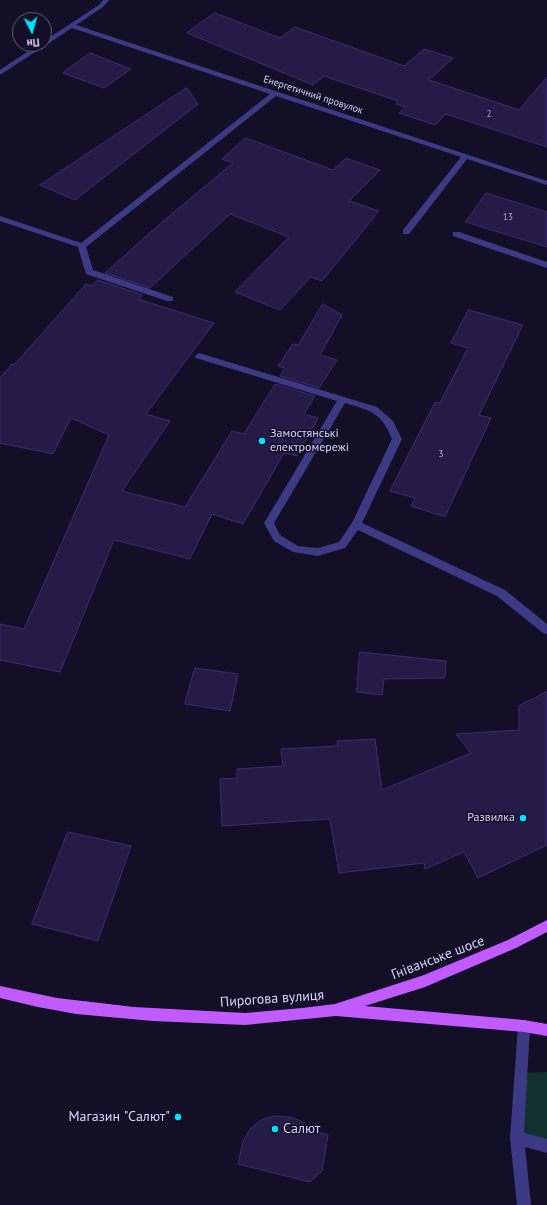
<!DOCTYPE html>
<html>
<head>
<meta charset="utf-8">
<style>
	body { margin:0 }
	#map { position:relative; width:547px; height:1205px; overflow:hidden; background:#130f26; font-family:"PT Sans",sans-serif }
	canvas { display:block }
	.north { position:absolute; left:12px; top:12px; width:40px; height:40px; box-sizing:border-box; background:#130f26; border:1px solid #625e7d; border-radius:50%; rotate:174deg; font-size:11px; font-weight:700; line-height:16px; text-align:center; color:#d9d4ff }
	.north::after { content:''; display:block; margin:auto; width:14px; height:18px; background:#00e5ff; clip-path:polygon(50% 0,100% 100%,50% 72%,0 100%) }
</style>
</head>
<body>
<div id="map">
<canvas width="547" height="1205"></canvas>
<div class="north">Пн</div>
</div>
<script>
const context = document.querySelector('canvas').getContext('2d');
context.lineJoin = 'round';
function fillPath(path, color) { context.fillStyle = color; context.fill(path, 'evenodd'); }
function strokePath(path, color, width, dash) { context.strokeStyle = color; context.lineWidth = width; context.lineCap = dash ? 'butt' : 'round'; context.setLineDash(dash || []); context.stroke(path); }
function drawText(font, color, halo, rows, align = 'center') {
  context.font = font + ' "PT Sans",sans-serif'; context.lineWidth = 3; context.setLineDash([]); context.textBaseline = 'middle'; context.strokeStyle = halo; context.fillStyle = color; for (const [text, x, y, turn = 0] of rows) {
    context.save(); context.translate(x, y); context.rotate((+turn || 0) * Math.PI / 180); context.textAlign = isNaN(turn) ? turn : align; if (halo) context.strokeText(text, 0, 0); context.fillText(text, 0, 0); context.restore();
  }
}
fillPath(new Path2D(`
	M547,1072V1146L517,1138L520,1073Z`), '#12302f');
const building = new Path2D(`
	M215,13L280,38L295,27L404,66L424,49L453,58L429,80L519,110L547,77V147L446,114L435,125L399,113L405,107L396,104L398,101L324,76L313,85L187,33Z
	M90,53L131,69L104,88L63,73Z
	M187,88L198,104L75,200L40,185Z
	M246,138L333,170L346,158L380,170L349,201L379,211L322,281L311,277L280,310L235,292L289,237L230,214L150,288L105,273L162,222L233,163L222,159Z
	M486,193L547,212V247L466,222Z
	M98,280L143,295L138,299L214,323L146,414L170,421L122,491L185,507L232,431L244,434L275,384L315,396L304,414L318,418L297,456L284,453L243,524L212,514L190,559L114,540L60,672L0,660V624L24,629L109,435L71,418L53,454L0,443V378L12,364L14,365L86,284L91,286Z
	M323,304L342,315L320,355L337,360L319,388L280,376L285,368L278,366L293,344L298,345Z
	M469,310L523,325L479,415L491,418L445,517L411,506L415,498L390,491L435,402L440,403L468,348L451,343Z
	M360,652L446,661L445,678L384,679L382,695L357,692Z
	M195,668L238,674L230,711L185,704Z
	M547,692V845L478,878L464,852L425,869L424,863L339,873L330,819L222,826L220,779L237,778V769L283,766L281,749L338,746L337,741L375,739L382,790L471,753L456,734L519,730V706Z
	M68,832L131,846L98,941L32,924Z
	M275,1116L289,1117L301,1121L313,1131L328,1135L322,1171L310,1182L238,1164L243,1141L250,1129L261,1120Z`);
fillPath(building, '#241b47');
strokePath(building, '#3b2d73', 1);
fillPath(new Path2D(`
	M103,0H109L103,7L76,25L547,181V185L467,159L409,234H403V230L461,157L276,96L86,247L93,270L173,297V301H167L86,274L78,247L0,221V216L81,243L270,94L72,28L0,75V70L39,44H44V41L99,5Z
	M453,232H459L547,262V268L453,236Z
	M199,353L377,407L393,421L402,439L362,523L505,590L547,624V634L543,633L497,596L358,530L345,548L318,556L293,552L274,541L264,523L337,401L196,358L195,356ZM345,403C371,411 381,412 392,439L352,523L339,542L318,548L298,546L280,535L274,523Z
	M524,1020L528,1022L530,1026L524,1133L547,1139V1153L525,1147L531,1205H517L510,1138L518,1026L520,1022Z`), '#3d3a85');
fillPath(new Path2D(`
	M547,920V932L516,948L425,987L365,1006L524,1020L547,1024V1036L524,1032L336,1016L245,1025L153,1021L76,1014L38,1007L0,998V986L57,998L134,1007L245,1013L302,1008L335,1004L424,975L508,940Z`), '#c25bff');
for (const [x, y, r, color] of [
	[262,441,4,"#00e5ff"],
	[523,818,4,"#00e5ff"],
	[178,1117,4,"#00e5ff"],
	[275,1129,4,"#00e5ff"]
]) { const dot = new Path2D(); dot.arc(x, y, r, 0, 2 * Math.PI); context.fillStyle = color; context.fill(dot); strokePath(dot, '#130f26', 1.5); }
drawText('9px', '#aca6d1', null, [
	["2",489,114],
	["13",508,217]
]);
drawText('10px', '#d9d4ff', '#130f26', [
	["Енергетичний провулок",313,95,18]
]);
drawText('10px', '#aca6d1', null, [
	["3",441,454]
]);
drawText('12px', '#d9d4ff', '#130f26', [
	["Замостянські",270,434],
	["електромережі",270,448],
	["Развилка",515,818,"right"]
], 'left');
drawText('14px', '#d9d4ff', '#130f26', [
	["Гніванське шосе",438,958,-21],
	["Пирогова вулиця",272,999,-4]
]);
drawText('14px', '#d9d4ff', '#130f26', [
	["Магазин \"Салют\"",170,1117],
	["Салют",283,1129,"left"]
], 'right');
</script>
</body>
</html>
